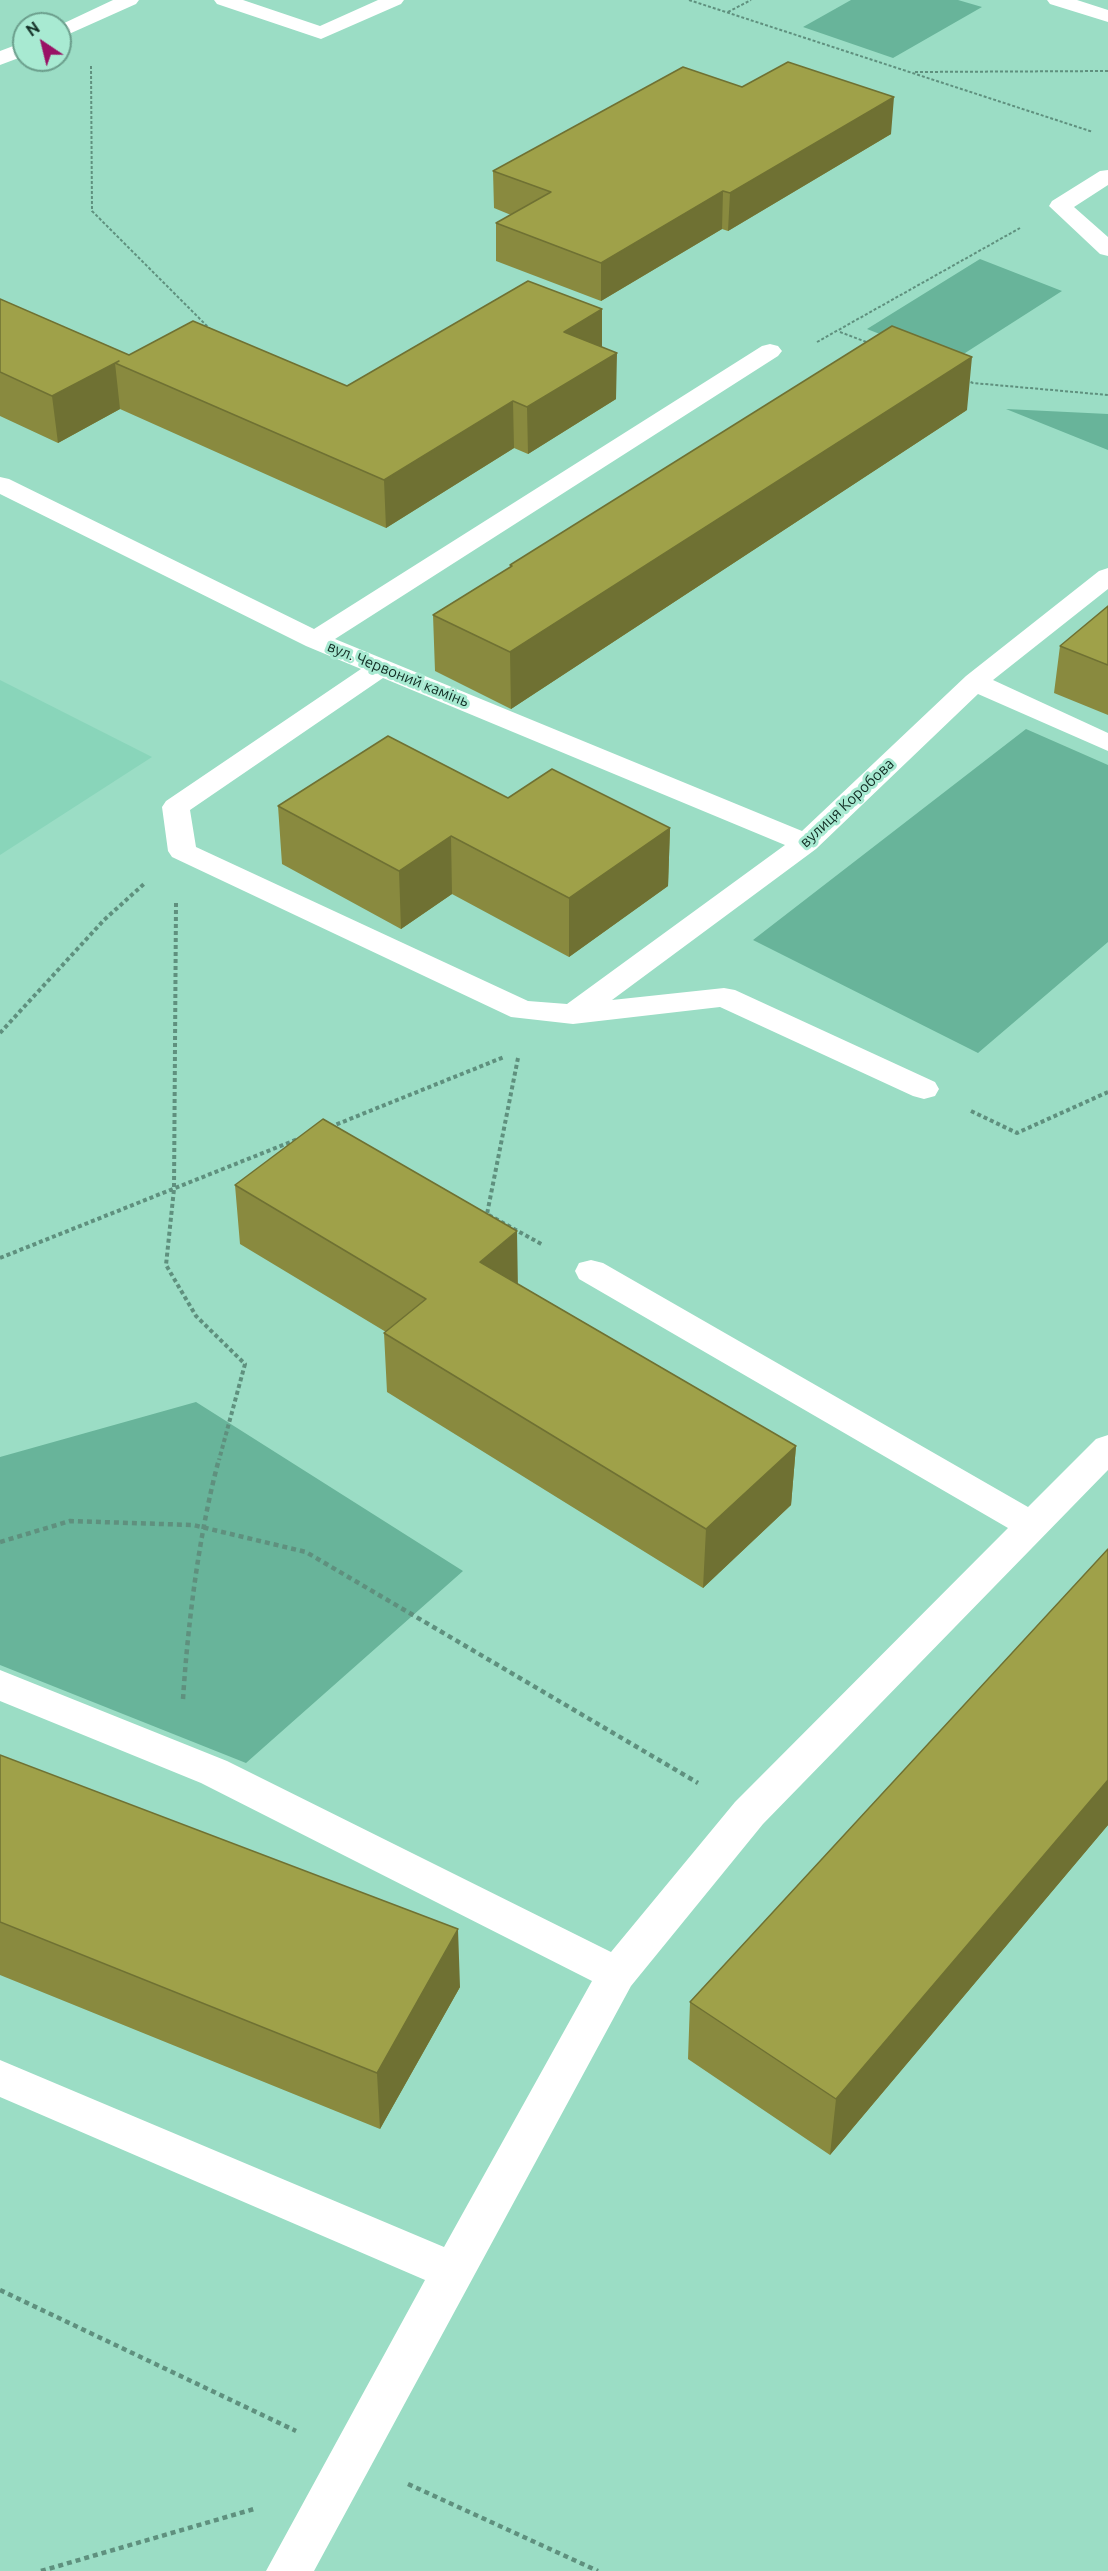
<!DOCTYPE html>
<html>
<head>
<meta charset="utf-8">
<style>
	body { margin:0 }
	#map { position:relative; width:1108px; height:2571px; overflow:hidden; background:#9bddc5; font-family:Ubuntu,sans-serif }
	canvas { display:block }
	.north { position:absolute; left:12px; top:12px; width:60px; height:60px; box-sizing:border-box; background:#a8ead2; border:2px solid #6b9e8c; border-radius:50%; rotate:325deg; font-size:16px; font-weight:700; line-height:24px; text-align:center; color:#102b22 }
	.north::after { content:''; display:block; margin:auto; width:21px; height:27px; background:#991265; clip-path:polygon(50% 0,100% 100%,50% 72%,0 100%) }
</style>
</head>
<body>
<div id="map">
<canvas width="1108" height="2571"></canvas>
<div class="north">N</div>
</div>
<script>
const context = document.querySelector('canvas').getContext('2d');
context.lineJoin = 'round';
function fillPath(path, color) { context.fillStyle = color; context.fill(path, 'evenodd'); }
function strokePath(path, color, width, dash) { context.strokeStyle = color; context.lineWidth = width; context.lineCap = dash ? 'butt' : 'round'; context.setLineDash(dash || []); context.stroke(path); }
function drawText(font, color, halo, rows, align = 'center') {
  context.font = font + ' Ubuntu,sans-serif'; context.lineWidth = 6; context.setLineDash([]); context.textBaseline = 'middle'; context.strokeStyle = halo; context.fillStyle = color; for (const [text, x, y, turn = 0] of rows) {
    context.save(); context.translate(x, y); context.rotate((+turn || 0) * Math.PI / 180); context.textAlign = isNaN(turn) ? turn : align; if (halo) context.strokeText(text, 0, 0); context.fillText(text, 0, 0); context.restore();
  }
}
fillPath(new Path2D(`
	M0,680L152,757L0,855Z`), '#89d5ba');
fillPath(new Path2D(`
	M851,0H958L982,7L893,58L803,27Z
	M980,259L1062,291L951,362L867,329Z
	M1006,409L1108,414V450Z
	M1026,729L1108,765V942L978,1053L753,940Z
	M196,1402L463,1571L246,1763L0,1665V1457Z`), '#68b49a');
strokePath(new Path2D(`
	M689,0L1093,132
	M728,12L751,0
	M91,66L92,211L211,330
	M915,72L1108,71
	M840,332L869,343
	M817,342L1020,228
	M966,380L973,383L1108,395`), '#5f907e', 2, [3, 2]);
strokePath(new Path2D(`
	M176,903L174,1189L166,1265L196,1316L245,1364L219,1460
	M0,1033L104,920L145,883
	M518,1058L487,1214L543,1245
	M971,1111L1017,1133L1108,1092
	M330,1127L504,1057
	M0,1258L298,1139`), '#5f907e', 4, [4, 3]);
strokePath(new Path2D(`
	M0,1542L70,1521L193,1525L306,1552L698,1783
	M183,1699C188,1622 199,1533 219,1459
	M0,2290L296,2431
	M408,2484L598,2571
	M41,2571L254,2509`), '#5f907e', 4.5, [5, 4]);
fillPath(new Path2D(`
	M113,0H139L136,4L60,38V25Z
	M214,0H243L320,26L378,0H404L401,4L321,39L217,4Z
	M1047,0H1077L1108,10V22L1050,4Z
	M24,42V56L0,65V51Z
	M1108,170V185L1074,207L1108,237V256L1100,254L1049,206L1052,201L1100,171Z
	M770,344L778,346L782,351L778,356L335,639L802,831L966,676L1099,571L1108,568V589L993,680L1108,733V751L978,694L816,849L612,1000L724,988L735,990L935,1082L939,1089L935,1096L924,1099L913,1096L720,1007L573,1024L511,1017L172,857L168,851L162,807L166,801L361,669L306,646L0,494V477L9,479L314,629L762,346ZM383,678L785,845L567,1004L528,1001L196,847L190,810Z
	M591,1260L603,1263L1028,1507L1096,1439L1108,1435V1470L763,1824L631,1986L314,2571H266L425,2280L0,2097V2060L444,2247L592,1981L201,1783L0,1701V1670L227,1761L611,1952L735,1802L1008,1528L579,1279L575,1271L579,1263Z`), '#fff');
fillPath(new Path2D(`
	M742,87L891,134L728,231L722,229L601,301L496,261V223L511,215L494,208L493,171Z
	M0,299L129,355L347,386L602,347L616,399L528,454L514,448L386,528L120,409L58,443L0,416Z
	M967,410L511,709L435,671L433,615L510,568V565Z
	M1108,606V715L1054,693L1060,646Z
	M508,798L670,828L668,886L569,957L452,894L401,929L282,864L278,806Z
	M235,1185L518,1284L796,1446L791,1505L703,1588L387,1392L384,1333L386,1332L240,1244Z
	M1108,1549V1825L830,2155L688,2059L690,2002Z
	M0,1755L460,1987L380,2129L0,1975Z`), '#898a3f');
fillPath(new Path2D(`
	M894,97L891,134L728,231L730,193Z
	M723,191L722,229L601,301V263Z
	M602,309V355L564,332Z
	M617,353L616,399L528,454L527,407Z
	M972,357L967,410L511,709L510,652Z
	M119,361L115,363L120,409L58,443L52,396Z
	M513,401L514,448L386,528L384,480Z
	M670,828L668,886L569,957V898Z
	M451,836L452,894L401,929L399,871Z
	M517,1231L518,1291L480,1262Z
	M796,1446L791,1505L703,1588L706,1529Z
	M1108,1780V1825L830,2155L836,2099Z
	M458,1929L460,1987L380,2129L377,2073Z`), '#6f7133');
const building = new Path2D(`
	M788,62L894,97L730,193L723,191L601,263L496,223L551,192L493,171L683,67L742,87Z
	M528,281L602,309L564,332L617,353L527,407L513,401L384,480L115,363L119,361L52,396L0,372V299L129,355L193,321L347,386Z
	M892,326L972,357L510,652L433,615L512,566L510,565Z
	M1108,606V665L1060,646Z
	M388,736L508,798L552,769L670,828L569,898L451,836L399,871L278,806Z
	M323,1119L517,1231L480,1262L796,1446L706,1529L384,1333L426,1299L235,1185Z
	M1108,1549V1780L836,2099L690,2002Z
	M0,1755L458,1929L377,2073L0,1922Z`);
fillPath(building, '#9fa149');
strokePath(building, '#6f7133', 1.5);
drawText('15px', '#102b22', '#a8ead2', [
	["вул. Червоний камінь",398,674,22],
	["вулиця Коробова",847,803,-43]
]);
</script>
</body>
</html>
